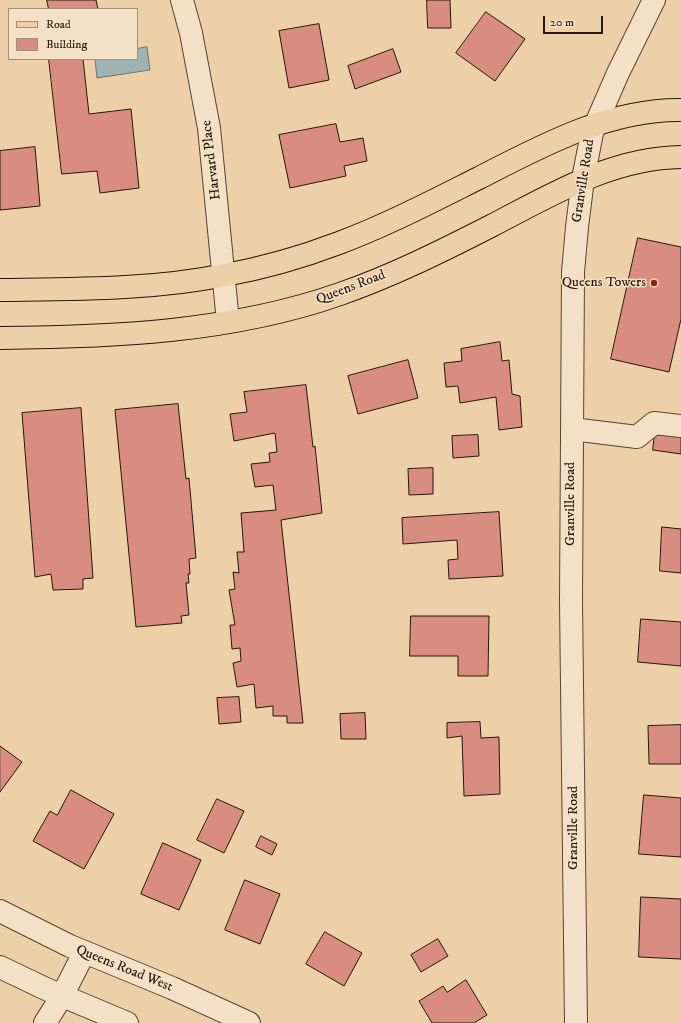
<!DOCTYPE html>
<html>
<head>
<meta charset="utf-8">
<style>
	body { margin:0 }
	#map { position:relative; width:681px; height:1023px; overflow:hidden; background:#edd0a7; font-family:"IM FELL DW Pica",serif }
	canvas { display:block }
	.legend { position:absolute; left:8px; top:8px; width:130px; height:52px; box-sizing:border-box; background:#f3e0c6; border:1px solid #a18f7c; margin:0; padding:5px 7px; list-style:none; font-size:12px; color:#25160e }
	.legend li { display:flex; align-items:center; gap:8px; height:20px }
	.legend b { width:20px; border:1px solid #a18f7c }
	.scale { position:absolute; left:543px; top:16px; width:60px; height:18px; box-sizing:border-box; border:2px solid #25160e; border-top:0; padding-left:5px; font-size:12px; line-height:14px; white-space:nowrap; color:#25160e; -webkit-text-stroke:3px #f3e0c6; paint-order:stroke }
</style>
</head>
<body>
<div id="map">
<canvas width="681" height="1023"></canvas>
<ul class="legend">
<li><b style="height:5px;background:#edd0a7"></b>Road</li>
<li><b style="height:11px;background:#d98d81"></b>Building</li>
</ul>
<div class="scale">20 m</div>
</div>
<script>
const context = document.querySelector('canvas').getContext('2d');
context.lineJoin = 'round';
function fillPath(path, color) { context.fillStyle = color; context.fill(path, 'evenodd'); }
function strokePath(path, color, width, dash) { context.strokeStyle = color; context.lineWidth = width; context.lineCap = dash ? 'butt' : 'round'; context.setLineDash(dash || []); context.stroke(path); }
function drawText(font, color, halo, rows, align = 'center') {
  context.font = font + ' "IM FELL DW Pica",serif'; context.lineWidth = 3; context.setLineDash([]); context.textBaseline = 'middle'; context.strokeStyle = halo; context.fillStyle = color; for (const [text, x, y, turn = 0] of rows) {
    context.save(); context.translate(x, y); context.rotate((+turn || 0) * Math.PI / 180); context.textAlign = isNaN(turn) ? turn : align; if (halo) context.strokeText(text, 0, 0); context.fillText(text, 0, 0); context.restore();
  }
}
const water = new Path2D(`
	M147,47L150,70L97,78L95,59H137V49Z`);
fillPath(water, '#9db4b2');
strokePath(water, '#6d7570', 1);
const building = new Path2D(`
	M47,0H96L98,9H49Z
	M427,0H450L451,28H428Z
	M486,12L525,39L495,81L456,53Z
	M319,24L329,80L289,88L279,31Z
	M393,49L401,72L355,89L348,66Z
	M49,59H83L89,114L131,109L139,188L100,193L97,171L62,174Z
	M336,124L340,142L363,138L367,161L344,166L346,176L290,188L279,135Z
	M35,147L40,206L0,210V151Z
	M638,238L681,247V319L669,372L611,359Z
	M500,342L502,361L509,360L512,394L520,396L522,427L499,430L496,397L460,403L458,386L446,387L444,363L462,361L461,349Z
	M408,360L418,398L358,414L348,376Z
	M306,385L313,447L315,446L322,513L281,520L303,723H287V716H273V706L256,708L254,684L237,687L233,663L241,661L240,648L232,649L230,625H235L229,590L235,589L233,572L239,573L237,552H244L241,513L276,510L273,485L255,487L251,464L270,462L269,453L277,452L275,433L234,441L230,414L247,412L244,392Z
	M178,404L186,479L189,478L196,558L189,559L190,574H188L189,583H186L189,615L181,616L182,623L136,627L115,410Z
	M81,408L93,578L83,579V589L53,590L51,574L35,577L22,413Z
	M655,433L681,436V454L653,450Z
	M478,435L479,456L453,458L452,436Z
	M433,468V494L409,495L408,469Z
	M499,512L503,576L449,579L448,560L458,559L457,540L403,544L402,518Z
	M662,527L681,529V573L660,571Z
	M411,616H489L488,676H458V656H410Z
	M641,619L681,622V666L638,662Z
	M239,697L241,722L219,724L217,698Z
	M365,713L366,739H341L340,714Z
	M480,722L481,738L499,737L500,794L464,796L462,736L447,738V723Z
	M681,725V764H649L648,726Z
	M0,746L22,762L0,792Z
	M71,790L114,814L84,869L33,841L50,811L57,815Z
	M644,795L681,798V857L639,854Z
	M217,799L244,811L224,853L197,840Z
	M261,836L277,844L272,855L256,847Z
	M163,843L201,860L179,910L141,894Z
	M245,880L280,894L260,944L225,930Z
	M641,897L681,899V959L639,957Z
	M325,932L362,953L344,986L306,964Z
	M438,939L448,956L421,972L411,955Z
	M466,980L487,1015L474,1023H432L419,1001L443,986L447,992Z`);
fillPath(building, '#d98d81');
strokePath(building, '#25160e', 1);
const minor = new Path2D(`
	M182,0L191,33L209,128L228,322
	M572,429L637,437L654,423L681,426
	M0,911L70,946L172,988L249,1023
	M0,967L46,989L127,1023
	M45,1023L62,996L84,953
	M576,1023L571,600L573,272L577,227L583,179L592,133L618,73L654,0`);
const major = new Path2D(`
	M0,290C75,289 151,290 225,275C264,268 302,257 339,243C387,225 433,201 479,178C541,146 609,109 681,110
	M0,338C114,337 232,332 340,294C392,276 442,251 491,226C551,195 611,158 681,157`);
strokePath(minor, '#574434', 24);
strokePath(major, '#25160e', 24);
strokePath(minor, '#f3e0c6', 22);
strokePath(major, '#edd0a7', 22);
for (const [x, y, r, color] of [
	[654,283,4,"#8f2418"]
]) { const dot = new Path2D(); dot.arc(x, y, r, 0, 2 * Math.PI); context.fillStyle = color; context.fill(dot); strokePath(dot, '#f3e0c6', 1.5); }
drawText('14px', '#25160e', '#f3e0c6', [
	["Harvard Place",212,160,-97],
	["Granville Road",584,181,-81],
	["Queens Road",351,288,-21],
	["Granville Road",571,504,-90],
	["Granville Road",574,828,-90],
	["Queens Road West",124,969,22]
]);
drawText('14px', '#25160e', '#f3e0c6', [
	["Queens Towers",646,283]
], 'right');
</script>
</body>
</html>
